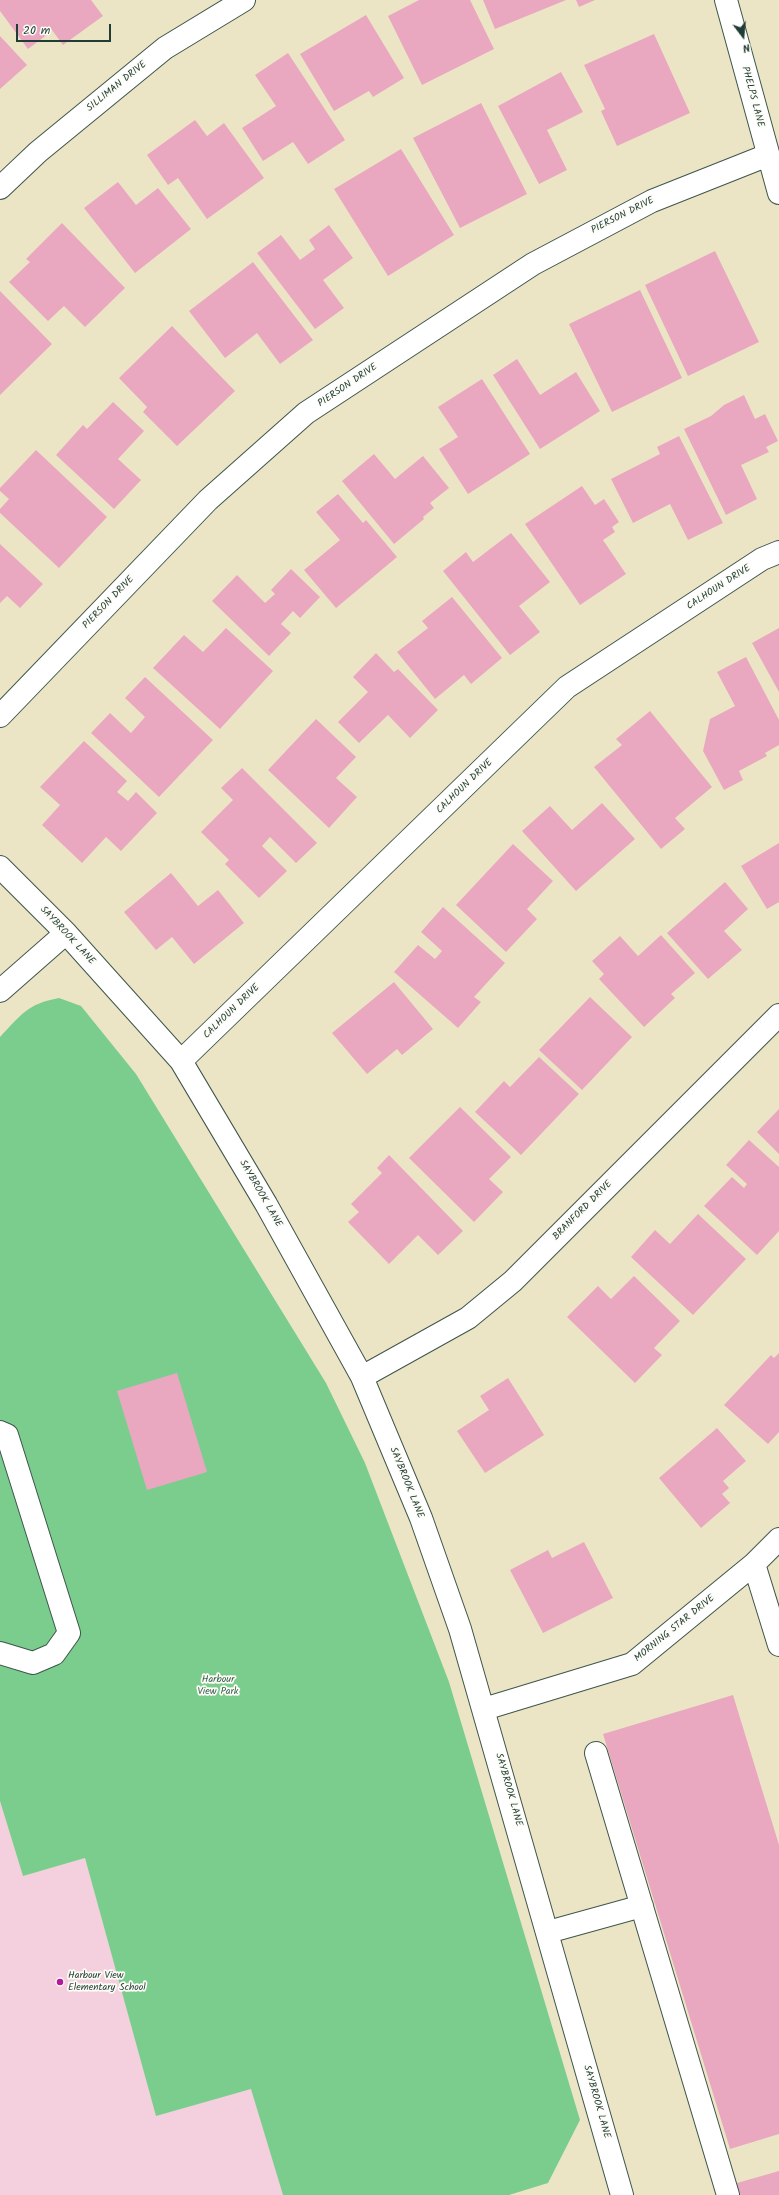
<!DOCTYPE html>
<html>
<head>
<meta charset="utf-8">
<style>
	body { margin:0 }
	#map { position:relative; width:779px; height:2195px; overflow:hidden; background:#ebe5c6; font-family:Kalam,sans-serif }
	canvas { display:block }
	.north { position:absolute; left:723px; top:16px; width:40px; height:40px; -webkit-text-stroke:3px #fdfcf7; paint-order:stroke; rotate:164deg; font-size:11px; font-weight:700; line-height:16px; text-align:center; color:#1f3d34 }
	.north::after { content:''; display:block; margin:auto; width:14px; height:18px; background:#1f3d34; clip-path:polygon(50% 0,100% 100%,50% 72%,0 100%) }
	.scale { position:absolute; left:16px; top:24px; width:95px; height:18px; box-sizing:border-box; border:2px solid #1f3d34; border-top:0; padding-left:5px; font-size:12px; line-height:14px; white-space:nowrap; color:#1f3d34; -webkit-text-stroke:3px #fdfcf7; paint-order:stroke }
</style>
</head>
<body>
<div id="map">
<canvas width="779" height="2195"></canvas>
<div class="north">N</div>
<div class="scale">20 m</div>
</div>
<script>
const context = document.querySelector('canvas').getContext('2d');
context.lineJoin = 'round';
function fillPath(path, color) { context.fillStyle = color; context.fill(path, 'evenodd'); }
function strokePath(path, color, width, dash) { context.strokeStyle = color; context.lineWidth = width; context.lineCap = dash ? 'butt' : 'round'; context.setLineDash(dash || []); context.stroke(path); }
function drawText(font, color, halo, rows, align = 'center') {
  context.font = font + ' Kalam,sans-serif'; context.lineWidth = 3.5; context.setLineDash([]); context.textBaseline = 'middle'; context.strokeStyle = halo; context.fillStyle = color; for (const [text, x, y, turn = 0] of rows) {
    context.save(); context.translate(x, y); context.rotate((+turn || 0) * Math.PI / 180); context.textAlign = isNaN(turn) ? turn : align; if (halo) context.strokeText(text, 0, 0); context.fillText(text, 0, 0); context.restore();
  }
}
fillPath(new Path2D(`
	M0,1801L23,1876L85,1858L156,2115L252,2089L283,2195H0Z`), '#f4cfdd');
fillPath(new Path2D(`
	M59,998L81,1006L136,1074L326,1383L365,1463L449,1682L580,2120L548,2183L509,2195H283L251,2089L156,2116L85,1858L23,1876L0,1801V1037C22,1014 27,1004 59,998Z`), '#7bcd8e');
fillPath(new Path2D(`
	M0,0H91L103,16L63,45L49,26L44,30L48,34L28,49L0,11Z
	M419,0H470L494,49L422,85L388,16Z
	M483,0H566L495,29Z
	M576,0H595L579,7Z
	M366,15L404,78L373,97L369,91L334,111L300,54Z
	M654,34L690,113L617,146L601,111L605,109L584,65Z
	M0,36L27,65L0,89Z
	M288,53L345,140L308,164L293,142L263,161L242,128L276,106L255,75Z
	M561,72L583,112L547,130L567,170L539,184L498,106Z
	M481,103L527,194L460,228L413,138Z
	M195,120L207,136L224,123L264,178L207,219L178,178L168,185L147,155Z
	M401,149L454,235L388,276L334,189Z
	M118,182L136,205L158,188L191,229L135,273L84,208Z
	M62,223L125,288L85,327L64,306L48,321L9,282L30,262L26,259Z
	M329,225L353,258L323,280L344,308L315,329L257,253L281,235L300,260L315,249L309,240Z
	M715,251L759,342L688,376L645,285Z
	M253,262L313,340L280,364L257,333L225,358L189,311Z
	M640,290L682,378L612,412L569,324Z
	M0,291L52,344L0,395Z
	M172,326L235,391L177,446L143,412L147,407L119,378Z
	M517,359L540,395L576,372L600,411L540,449L493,375Z
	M482,379L530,454L468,494L439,449L458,437L438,407Z
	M744,395L755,419L765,414L778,441L766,447L769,452L741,465L757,499L726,515L684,429L711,416L724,405Z
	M113,402L144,431L118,459L141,480L114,509L56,455L83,425L87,429Z
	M679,436L723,523L688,540L670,504L633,523L611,479L660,454L657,447Z
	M36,450L107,517L59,568L0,513V509L9,499L0,491V488Z
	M374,454L395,479L423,456L449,488L430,503L434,508L423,517L424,519L394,544L342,481Z
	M582,486L595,505L604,499L619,522L612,527L615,532L603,540L626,574L580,605L525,524Z
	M338,494L363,523L366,520L397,557L336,608L304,570L340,540L316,512Z
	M511,533L550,582L519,606L540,632L510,655L443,571L466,552L473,562Z
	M0,544L43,584L20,608L7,596L0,603Z
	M291,569L320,597L300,618L293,611L281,624L291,633L269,656L212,601L237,575L265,603L275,594L271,590Z
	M452,597L502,658L471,684L464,675L435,699L397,652L428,628L422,621Z
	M226,628L273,671L220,729L153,668L184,635L203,652Z
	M779,628V692L752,643Z
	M376,653L394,672L398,669L438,710L410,738L388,715L359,743L338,722L368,692L353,677Z
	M746,657L779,720V745L765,753L767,756L739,771L743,780L724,790L703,751L710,719L735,706L717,672Z
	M145,677L213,740L159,797L91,733L110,713L131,733L145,717L125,698Z
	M650,711L712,787L675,818L685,829L661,849L594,767L622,745L616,739Z
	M316,719L356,757L336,778L357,797L329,828L268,770Z
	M84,741L127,781L117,792L128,801L136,792L157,813L121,851L106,837L82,863L42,825L60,805L40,787Z
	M242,768L317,843L296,863L270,837L262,846L287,871L259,898L225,864L229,860L201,832L233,800L221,788Z
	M602,803L635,839L576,891L522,831L550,806L572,830Z
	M779,843V902L767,909L741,866Z
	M513,844L553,881L527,909L537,919L506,952L456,905Z
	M171,873L198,906L218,890L244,923L194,964L172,937L156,950L124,912Z
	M725,882L748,909L724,931L742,950L708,979L667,933Z
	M443,907L505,963L474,997L481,1002L458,1028L394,972L418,945L435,959L442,951L421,932Z
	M661,935L695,973L671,994L675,998L644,1027L599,979L604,974L592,961L620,936L638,956Z
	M394,982L433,1029L402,1055L397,1049L367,1074L332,1033Z
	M590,997L632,1037L582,1090L539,1050Z
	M539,1057L579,1094L521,1155L475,1112L504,1081L510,1087Z
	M460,1107L511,1157L489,1179L503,1192L474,1222L409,1158Z
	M779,1109V1154L757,1132Z
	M749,1140L779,1167V1231L757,1255L704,1206L732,1177L744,1188L747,1184L726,1165Z
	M389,1155L463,1231L438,1255L418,1235L389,1264L348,1222L359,1212L351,1204L382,1173L377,1168Z
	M698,1214L746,1259L693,1315L631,1257L655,1230L670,1244Z
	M634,1276L680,1321L654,1348L662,1355L635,1383L567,1317L598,1286L611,1299Z
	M779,1353V1432L768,1444L724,1405L771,1355L774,1358Z
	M177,1373L207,1472L147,1490L117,1391Z
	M508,1378L544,1435L485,1473L457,1431L489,1410L480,1396Z
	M717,1428L746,1461L723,1481L729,1488L722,1494L730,1503L701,1528L659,1478Z
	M584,1542L613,1598L543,1633L510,1570L548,1550L552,1558Z
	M733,1695L779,1845V2134L730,2149L603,1734Z
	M779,2171V2195H733L730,2185Z`), '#eaa8c0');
const minor = new Path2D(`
	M726,0L779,193
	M0,188L38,152L165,48L244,0
	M0,716L208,500L306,413L533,264L652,201L768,155
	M0,867L66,933L181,1061L266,1204L362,1377L421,1518L460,1629L622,2195
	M0,991L66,933
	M181,1061L567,687L762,559L779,552
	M362,1377L468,1318L513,1281L779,1015
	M0,1432L7,1435L69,1633L54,1654L33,1663L0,1653
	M754,1564L779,1645
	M484,1709L632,1664L754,1564L779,1539
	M596,1753L728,2195
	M548,1932L642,1906`);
strokePath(minor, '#3e564a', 24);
strokePath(minor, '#fff', 22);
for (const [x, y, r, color] of [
	[60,1982,4,"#b5179e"]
]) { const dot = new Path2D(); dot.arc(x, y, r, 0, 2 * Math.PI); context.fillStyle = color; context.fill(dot); strokePath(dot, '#fdfcf7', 1.5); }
drawText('10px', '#1f3d34', '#fdfcf7', [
	["SILLIMAN DRIVE",117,87,-39],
	["PHELPS LANE",752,97,75],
	["PIERSON DRIVE",623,216,-27],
	["PIERSON DRIVE",348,386,-34],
	["CALHOUN DRIVE",719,588,-33],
	["PIERSON DRIVE",109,603,-46],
	["CALHOUN DRIVE",465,787,-44],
	["SAYBROOK LANE",67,936,47],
	["CALHOUN DRIVE",232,1012,-44],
	["SAYBROOK LANE",260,1194,60],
	["BRANFORD DRIVE",583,1211,-45],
	["SAYBROOK LANE",406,1483,68],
	["MORNING STAR DRIVE",675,1629,-39],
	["SAYBROOK LANE",508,1790,74],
	["SAYBROOK LANE",596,2102,74]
]);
drawText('10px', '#36614a', '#fdfcf7', [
	["Harbour",218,1680],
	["View Park",218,1692]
]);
drawText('10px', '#1f3d34', '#fdfcf7', [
	["Harbour View",68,1976],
	["Elementary School",68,1988]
], 'left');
</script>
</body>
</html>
